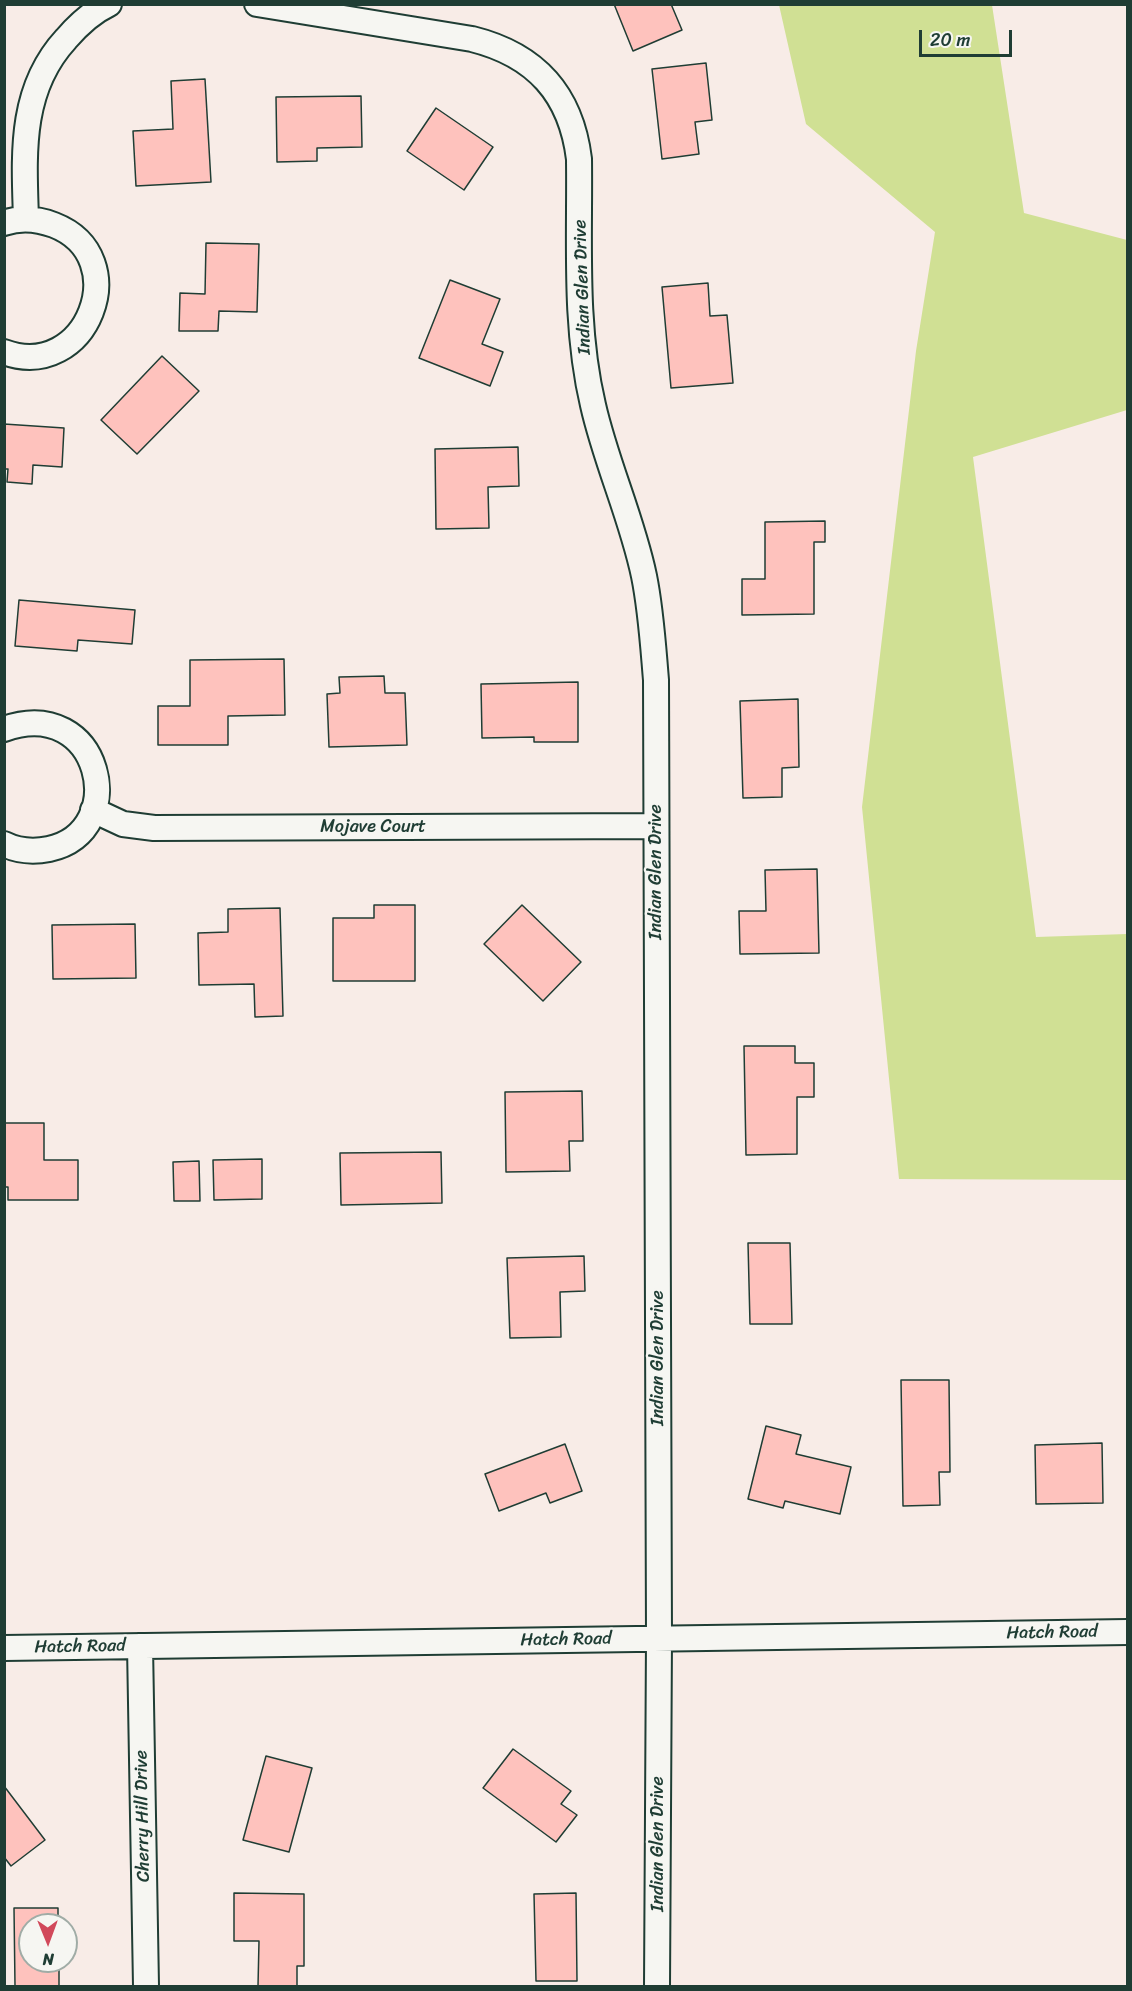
<!DOCTYPE html>
<html>
<head>
<meta charset="utf-8">
<style>
	body { margin:0 }
	#map { position:relative; width:1132px; height:1991px; overflow:hidden; background:#f8ece7; font-family:Sriracha,sans-serif }
	canvas { display:block }
	.frame { position:absolute; inset:0; border:6px solid #1f3d34; pointer-events:none }
	.north { position:absolute; left:18px; top:1913px; width:60px; height:60px; box-sizing:border-box; background:#f6f6f2; border:2px solid #a0aca6; border-radius:50%; rotate:179deg; font-size:16px; font-weight:700; line-height:24px; text-align:center; color:#1f3d34 }
	.north::after { content:''; display:block; margin:auto; width:21px; height:27px; background:#d1495b; clip-path:polygon(50% 0,100% 100%,50% 72%,0 100%) }
	.scale { position:absolute; left:919px; top:30px; width:93px; height:27px; box-sizing:border-box; border:3px solid #1f3d34; border-top:0; padding-left:8px; font-size:18px; line-height:21px; white-space:nowrap; color:#1f3d34; -webkit-text-stroke:4px #f6f6f2; paint-order:stroke }
</style>
</head>
<body>
<div id="map">
<canvas width="1132" height="1991"></canvas>
<div class="frame"></div>
<div class="north">N</div>
<div class="scale">20 m</div>
</div>
<script>
const context = document.querySelector('canvas').getContext('2d');
context.lineJoin = 'round';
function fillPath(path, color) { context.fillStyle = color; context.fill(path, 'evenodd'); }
function strokePath(path, color, width, dash) { context.strokeStyle = color; context.lineWidth = width; context.lineCap = dash ? 'butt' : 'round'; context.setLineDash(dash || []); context.stroke(path); }
function drawText(font, color, halo, rows, align = 'center') {
  context.font = font + ' Sriracha,sans-serif'; context.lineWidth = 4.5; context.setLineDash([]); context.textBaseline = 'middle'; context.strokeStyle = halo; context.fillStyle = color; for (const [text, x, y, turn = 0] of rows) {
    context.save(); context.translate(x, y); context.rotate((+turn || 0) * Math.PI / 180); context.textAlign = isNaN(turn) ? turn : align; if (halo) context.strokeText(text, 0, 0); context.fillText(text, 0, 0); context.restore();
  }
}
fillPath(new Path2D(`
	M779,5H992L1024,213L1127,240V410L973,457L1036,937L1127,934V1180L899,1179L862,807L916,351L935,232L806,124Z`), '#d0e094');
const building = new Path2D(`
	M614,4H671L682,30L633,51Z
	M706,63L712,120L695,122L699,154L662,159L652,69Z
	M205,79L211,182L136,186L133,131L173,129L171,81Z
	M361,96L362,147L317,148V161L277,162L276,97Z
	M436,108L493,147L464,190L407,151Z
	M206,243L259,244L257,312L219,311L218,331H179L180,293L205,294Z
	M450,280L500,299L482,344L503,352L490,386L419,358Z
	M708,283L710,316L727,315L733,383L671,388L662,287Z
	M162,356L199,391L137,454L101,420Z
	M4,424L64,428L62,467L33,465L32,484L7,482L8,469H4Z
	M518,447L519,486L488,487L489,528L436,529L435,449Z
	M825,521V542H814V614L742,615V579H765V522Z
	M19,600L135,610L132,644L78,640L77,651L15,646Z
	M284,659L285,715L228,716V745H158V706H190V660Z
	M384,676L385,693H405L407,745L329,747L327,694L340,693L339,677Z
	M578,682V742H534V737L482,738L481,684Z
	M798,699L799,767L782,768V797L743,798L740,701Z
	M817,869L819,953L740,954L739,911H766L765,870Z
	M374,905H415V981H333V918H374Z
	M522,905L581,962L543,1001L484,944Z
	M280,908L283,1016L255,1017L254,984L199,985L198,933L228,932V909Z
	M135,924L136,978L53,979L52,925Z
	M744,1046H795V1063H814V1097H797V1154L746,1155Z
	M582,1091L583,1141H569L570,1171L506,1172L505,1092Z
	M4,1123H44V1160H78V1200H8V1187H4Z
	M441,1152L442,1203L341,1205L340,1153Z
	M262,1159V1199L214,1200L213,1160Z
	M199,1161L200,1201H174L173,1162Z
	M748,1243H790L792,1324H750Z
	M584,1256L585,1291L560,1292L561,1337L510,1338L507,1258Z
	M901,1380H949L950,1472H939L940,1505L903,1506Z
	M766,1426L801,1435L796,1454L851,1467L840,1514L785,1501L783,1508L748,1499Z
	M1102,1443L1103,1503L1036,1504L1035,1445Z
	M565,1444L582,1491L550,1503L546,1493L499,1511L485,1474Z
	M513,1749L571,1791L561,1804L577,1815L556,1842L483,1788Z
	M266,1756L312,1768L289,1852L243,1840Z
	M4,1786L45,1840L11,1866L4,1857Z
	M234,1893L304,1894V1966H297V1986H258L259,1941H234Z
	M576,1893L577,1981H536L534,1894Z
	M14,1908H58V1925H30V1961H59V1986H15Z`);
fillPath(building, '#fec2bd');
strokePath(building, '#1f3d34', 1.5);
const street = new Path2D(`
	M257,4L472,39C536,55 571,94 579,159C580,241 574,325 593,405C606,463 632,518 644,576C651,610 653,645 656,680L659,1638L657,1986
	M26,219C24,155 19,90 66,39C78,25 92,12 109,4
	M4,223C21,217 38,219 54,225C136,257 87,383 4,352
	M4,729C101,694 132,831 49,849C34,852 18,851 4,844
	M93,810L123,824L154,828L656,826
	M140,1646L146,1986
	M4,1648L1128,1632`);
strokePath(street, '#1f3d34', 28);
strokePath(street, '#f6f6f2', 24);
drawText('18px', '#1f3d34', '#f6f6f2', [
	["Indian Glen Drive",583,287,-92],
	["Mojave Court",373,827],
	["Indian Glen Drive",656,872,-90],
	["Indian Glen Drive",658,1358,-90],
	["Hatch Road",1052,1633,-1],
	["Hatch Road",566,1640,-1],
	["Hatch Road",80,1647,-1],
	["Cherry Hill Drive",143,1816,-91],
	["Indian Glen Drive",658,1844,-90]
]);
</script>
</body>
</html>
